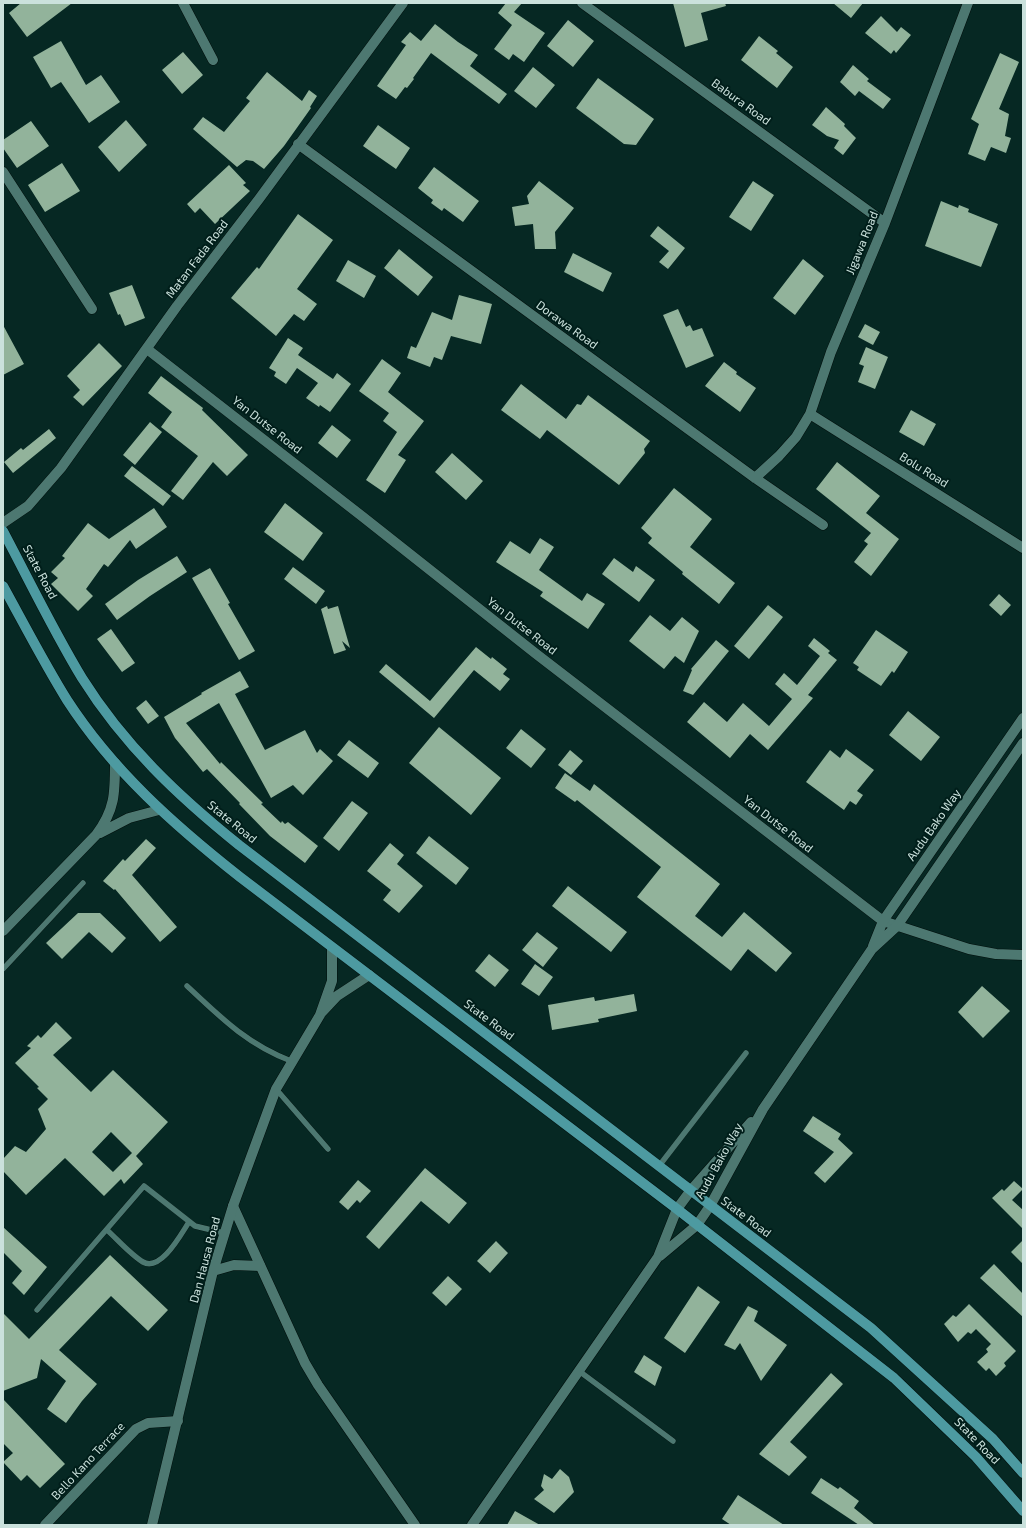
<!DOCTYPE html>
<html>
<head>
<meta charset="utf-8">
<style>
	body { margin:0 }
	#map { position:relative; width:1026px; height:1528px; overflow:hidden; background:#062823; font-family:"Exo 2",sans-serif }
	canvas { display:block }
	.frame { position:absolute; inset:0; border:4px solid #cae1dc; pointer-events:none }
</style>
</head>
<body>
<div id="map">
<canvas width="1026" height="1528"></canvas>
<div class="frame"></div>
</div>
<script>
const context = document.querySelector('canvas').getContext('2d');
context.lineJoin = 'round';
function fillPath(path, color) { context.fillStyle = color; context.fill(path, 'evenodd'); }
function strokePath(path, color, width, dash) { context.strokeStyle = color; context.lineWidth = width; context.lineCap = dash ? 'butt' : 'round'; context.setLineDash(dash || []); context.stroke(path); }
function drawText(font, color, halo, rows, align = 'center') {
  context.font = font + ' "Exo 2",sans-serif'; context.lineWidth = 4; context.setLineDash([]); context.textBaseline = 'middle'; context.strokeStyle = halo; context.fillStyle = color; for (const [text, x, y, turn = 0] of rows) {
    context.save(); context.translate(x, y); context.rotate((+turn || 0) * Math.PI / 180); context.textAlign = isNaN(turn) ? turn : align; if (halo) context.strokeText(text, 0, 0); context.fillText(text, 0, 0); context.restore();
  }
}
fillPath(new Path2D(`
	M21,3H72L27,37L9,13Z
	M506,3H522L514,12L545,33L524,62L513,54L509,60L494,49L512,25L498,13Z
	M673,3H725L726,6L701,13L708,40L685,47Z
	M833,3H863L851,18Z
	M881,16L897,32L901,27L911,35L896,53L894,50L891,54L865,33Z
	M568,20L594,41L573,67L547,46Z
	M435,24L458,42L478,55L470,66L507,94L499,104L431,53L413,78L414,79L407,88L405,87L396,99L377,86L406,45L401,42L410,32L421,41Z
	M759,36L778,51L776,53L793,67L777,88L741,60Z
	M61,41L86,85L101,75L120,102L89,123L61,82L51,88L33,57Z
	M183,52L203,75L182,94L162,70Z
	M1000,53L1019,62L999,109L1009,114L1005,136L1011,138L1006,153L991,147L985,161L968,154L979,124L971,119Z
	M853,65L869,79L867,81L891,99L883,109L859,91L855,96L840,82Z
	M533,67L555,85L536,108L514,91Z
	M267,72L302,101L309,90L317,96L310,107L311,108L284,146L264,169L253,161L246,160L237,167L193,129L203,117L224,132L250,101L246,98Z
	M598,78L654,119L636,145L624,144L576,108Z
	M826,107L845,124L844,126L856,138L843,155L834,148L839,140L827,136L812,125Z
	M126,120L147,145L119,172L98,147Z
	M31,121L49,146L17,168L3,148V140Z
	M378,125L410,148L396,169L363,146Z
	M62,163L80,191L45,212L28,185Z
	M229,165L246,183L243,185L250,191L215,224L200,208L195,213L187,204Z
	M434,167L479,201L463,222L444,208L442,211L431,203L433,200L418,188Z
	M539,181L574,208L555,232L556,249H535L533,224L515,226L512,207L529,204L527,196Z
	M753,181L774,195L751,231L729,217Z
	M941,201L958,208L959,205L969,209L968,212L998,224L981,267L925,246Z
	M298,214L333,240L297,289L317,304L304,321L294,314L276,336L231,298L257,267L259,269Z
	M658,226L685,248L668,269L659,262L669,251L650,236Z
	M399,249L433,277L418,296L384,268Z
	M573,253L612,273L603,292L564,272Z
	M803,259L824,276L795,315L773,298Z
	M348,260L376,276L364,298L336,281Z
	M132,285L145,318L125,326L120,314L118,315L109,293Z
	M459,295L492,304L481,344L451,336L442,360L434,357L430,367L407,358L411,346L416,348L432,312L452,320Z
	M678,309L686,327L690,325L693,331L702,328L714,356L686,368L663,315Z
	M865,324L880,332L873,345L858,337Z
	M3,325L24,364L3,375Z
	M288,338L303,348L298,355L333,379L337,373L351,384L330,412L320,405L319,407L306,398L318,383L314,380L297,368L286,384L274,376L276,372L269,368Z
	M99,343L122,366L83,406L73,397L80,390L67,376Z
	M866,347L888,357L875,389L858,382L864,366L859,364Z
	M382,359L401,373L388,392L424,421L398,455L406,460L385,493L366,480L397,432L383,421L389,413L359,391Z
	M724,362L737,372L736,374L756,388L740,412L705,386Z
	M161,376L203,408L202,410L248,455L227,476L213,462L183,500L171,491L198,456L161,427L172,412L148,393Z
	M521,384L566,419L577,404L581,405L588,395L650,441L644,449L645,453L619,485L547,430L540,439L501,410Z
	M911,410L936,424L924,446L899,432Z
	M150,422L162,432L135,465L123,455Z
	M332,425L351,440L337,458L318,443Z
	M49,429L56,438L13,473L4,462L21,448L23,450Z
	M452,453L483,481L466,500L435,472Z
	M837,462L880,496L866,513L899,539L871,576L854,562L868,544L864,541L871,533L816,489Z
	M132,466L171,496L163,506L124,476Z
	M674,488L712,519L690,547L735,583L719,604L682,574L683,572L648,543L652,538L641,528Z
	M285,503L323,533L303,561L264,532Z
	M154,508L167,527L136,549L130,540L108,567L104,564L86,589L93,596L78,611L51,584L58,578L51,572L65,558L62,556L88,523L109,539Z
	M540,538L554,547L539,570L582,601L587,593L605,604L588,629L540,596L543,592L496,562L510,541L530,554Z
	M177,556L187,572L150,596L117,620L105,604L138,580Z
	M614,558L633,572L636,566L655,580L639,602L602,574Z
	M293,567L325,591L316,604L284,579Z
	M210,568L230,603L228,604L255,651L239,660L192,578Z
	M999,594L1011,605L1001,616L989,605Z
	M768,605L783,617L749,659L734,646Z
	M327,606L328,609L338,606L350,648L342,641L346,650L334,654L321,609Z
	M650,615L670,631L682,617L699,631L684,663L675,656L664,669L629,641Z
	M111,629L135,663L122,672L97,639Z
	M876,630L908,652L894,673L892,671L881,686L857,670L859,667L853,663Z
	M814,638L830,651L828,653L837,660L808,695L813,698L768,750L750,734L730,758L687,722L704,702L727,722L743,703L769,726L792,699L775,684L784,673L797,685L820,656L808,646Z
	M716,640L729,651L693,695L683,691L692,670L691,669Z
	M476,647L491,659L492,657L507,669L503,674L510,679L500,691L474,670L434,718L379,672L386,664L430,701Z
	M240,671L249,687L235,694L265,750L305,730L317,753L320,749L333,761L303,795L293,785L271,798L219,703L186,723L220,764L221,762L263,803L261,804L281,823L282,821L285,824L288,822L318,846L305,863L270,836L239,804L240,803L207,769L203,772L175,738L164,717L202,694L201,693Z
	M146,700L159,716L148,724L136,708Z
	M908,711L940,737L921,761L889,735Z
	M439,727L501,778L471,815L409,763Z
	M521,729L546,749L531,768L506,748Z
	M349,740L379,763L368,778L337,755Z
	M846,749L874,770L857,791L863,795L856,805L850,801L844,810L806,782L830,750L840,758Z
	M570,750L583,761L571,775L558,765Z
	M565,773L590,791L594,784L720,884L695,916L722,937L744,912L792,953L776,972L748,949L731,971L637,897L661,867L577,800L575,802L555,788Z
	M352,801L368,813L339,851L323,838Z
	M429,836L469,868L456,885L416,853Z
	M146,839L156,848L132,875L177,927L160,942L115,889L114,890L103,881L123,859L125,861Z
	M390,843L404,855L397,864L423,886L399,913L383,900L391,890L367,871Z
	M568,886L627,932L611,952L552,906Z
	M78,913H100L126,938L112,953L89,932L62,959L46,943Z
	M537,932L558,948L543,967L522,950Z
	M489,954L509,970L495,987L475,971Z
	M535,964L553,977L539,996L521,984Z
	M982,986L1010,1011L983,1038L958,1012Z
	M634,994L637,1011L598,1019L599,1022L552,1030L548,1005L594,997L595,1001Z
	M56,1022L72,1038L53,1055L91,1092L113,1070L168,1122L136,1156L143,1164L124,1184L121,1179L104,1196L65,1158L26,1195L3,1171V1159L15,1146L26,1152L46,1129L38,1109L48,1099L37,1088L39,1087L15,1063L31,1048L27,1046L38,1035L41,1038ZM111,1132L132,1153L113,1172L92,1152Z
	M813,1116L841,1134L838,1139L853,1153L825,1183L814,1173L834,1152L803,1131Z
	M425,1168L467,1203L449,1224L421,1201L379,1249L366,1237Z
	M358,1180L371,1191L360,1203L357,1200L348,1210L339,1202Z
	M1014,1181L1023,1189L1012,1200L1023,1210V1229L992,1198L1002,1189L1004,1191Z
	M3,1227L47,1267L24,1295L12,1283L22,1271L3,1252Z
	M1023,1240V1264L1011,1252Z
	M496,1241L508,1253L490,1273L477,1261Z
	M110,1255L168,1310L148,1331L111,1296L59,1350L97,1384L82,1401L66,1423L47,1409L66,1381L41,1359L37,1378L3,1391V1313L29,1339Z
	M994,1264L1023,1294V1317L980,1278Z
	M448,1276L462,1289L446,1306L432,1293Z
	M698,1286L720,1302L685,1353L664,1338Z
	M969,1304L1016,1351L1004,1363L1006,1366L996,1376L989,1368L986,1371L977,1362L988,1352L986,1349L991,1344L976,1329L971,1334L968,1332L958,1342L944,1324L953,1315L956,1317Z
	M748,1306L758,1311L754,1321L787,1345L761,1381L740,1343L735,1350L724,1345Z
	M644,1355L662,1367L655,1386L634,1372Z
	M831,1373L843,1384L790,1442L807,1457L789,1476L759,1454Z
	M3,1399L65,1464L40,1488L27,1475L21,1481L3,1462L13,1453L3,1443Z
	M560,1469L569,1477L574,1492L554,1513L534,1499L544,1490L541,1486L544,1474L552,1479Z
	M821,1478L838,1489L840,1487L859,1501L854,1508L875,1525H859L811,1493Z
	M738,1495L784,1525H731L722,1519Z
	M515,1511L540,1525H507Z`), '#92b39b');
const lane = new Path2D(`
	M3,969L83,883
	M187,986C221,1018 247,1044 291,1061
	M276,1089L328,1149
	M659,1166L746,1053
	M107,1230C118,1240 131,1255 143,1262C161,1272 181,1234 189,1222
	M37,1310L144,1186L195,1226L224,1233
	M579,1371L673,1441`);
const street = new Path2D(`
	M183,3L213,60
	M582,3L885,223
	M298,144L755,478L823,525
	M3,172L92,309
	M147,349L363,517L535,653L883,921L969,949L996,954L1023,955
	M810,414L1023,548
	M755,478L779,456L796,437L810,414L831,352L885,223L968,3
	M100,833L129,818L159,810
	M3,931L96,835C115,810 115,793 115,763
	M233,1206L305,1363L318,1385L415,1525
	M660,1256L697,1225
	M45,1525L136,1429L148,1423L178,1421
	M472,1525L658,1257L677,1209`);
const secondary = new Path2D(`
	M3,523L28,506L61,468L177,306L259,199L403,3
	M873,946L883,921L1023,718
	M322,1012L337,996L369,975
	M677,1209L691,1190L751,1122
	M697,1225L710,1206L763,1109L872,949L897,926L1023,743
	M213,1271L234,1265L260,1266
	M152,1525L213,1271L233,1206L276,1089L320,1015L332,981V948`);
const primary = new Path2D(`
	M3,531C29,580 53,630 82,678C124,745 178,796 239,845L871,1328L993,1439L1023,1473
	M3,586C24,624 44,663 67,700C113,771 174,825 240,877L677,1209L894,1378L976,1457L1023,1511`);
strokePath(lane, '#000f0c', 6);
strokePath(street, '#000f0c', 11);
strokePath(secondary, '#000f0c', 11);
strokePath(primary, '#000f0c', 11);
strokePath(lane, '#4d7871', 5.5);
strokePath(street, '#4d7871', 10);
strokePath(secondary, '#4d7871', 10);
strokePath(primary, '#4d9aa1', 10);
drawText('12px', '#cae1dc', '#001e1a', [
	["Babura Road",741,102,36],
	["Jigawa Road",862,243,-68],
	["Matan Fada Road",197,259,-53],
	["Dorawa Road",567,325,36],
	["Yan Dutse Road",267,425,38],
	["Bolu Road",924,470,32],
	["State Road",40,572,62],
	["Yan Dutse Road",522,626,38],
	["State Road",232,822,39],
	["Yan Dutse Road",778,824,38],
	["Audu Bako Way",934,825,-55],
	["State Road",489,1020,37],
	["Audu Bako Way",719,1161,-61],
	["State Road",746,1217,37],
	["Dan Hausa Road",205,1260,-75],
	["State Road",977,1441,46],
	["Bello Kano Terrace",88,1461,-47]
]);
</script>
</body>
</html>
